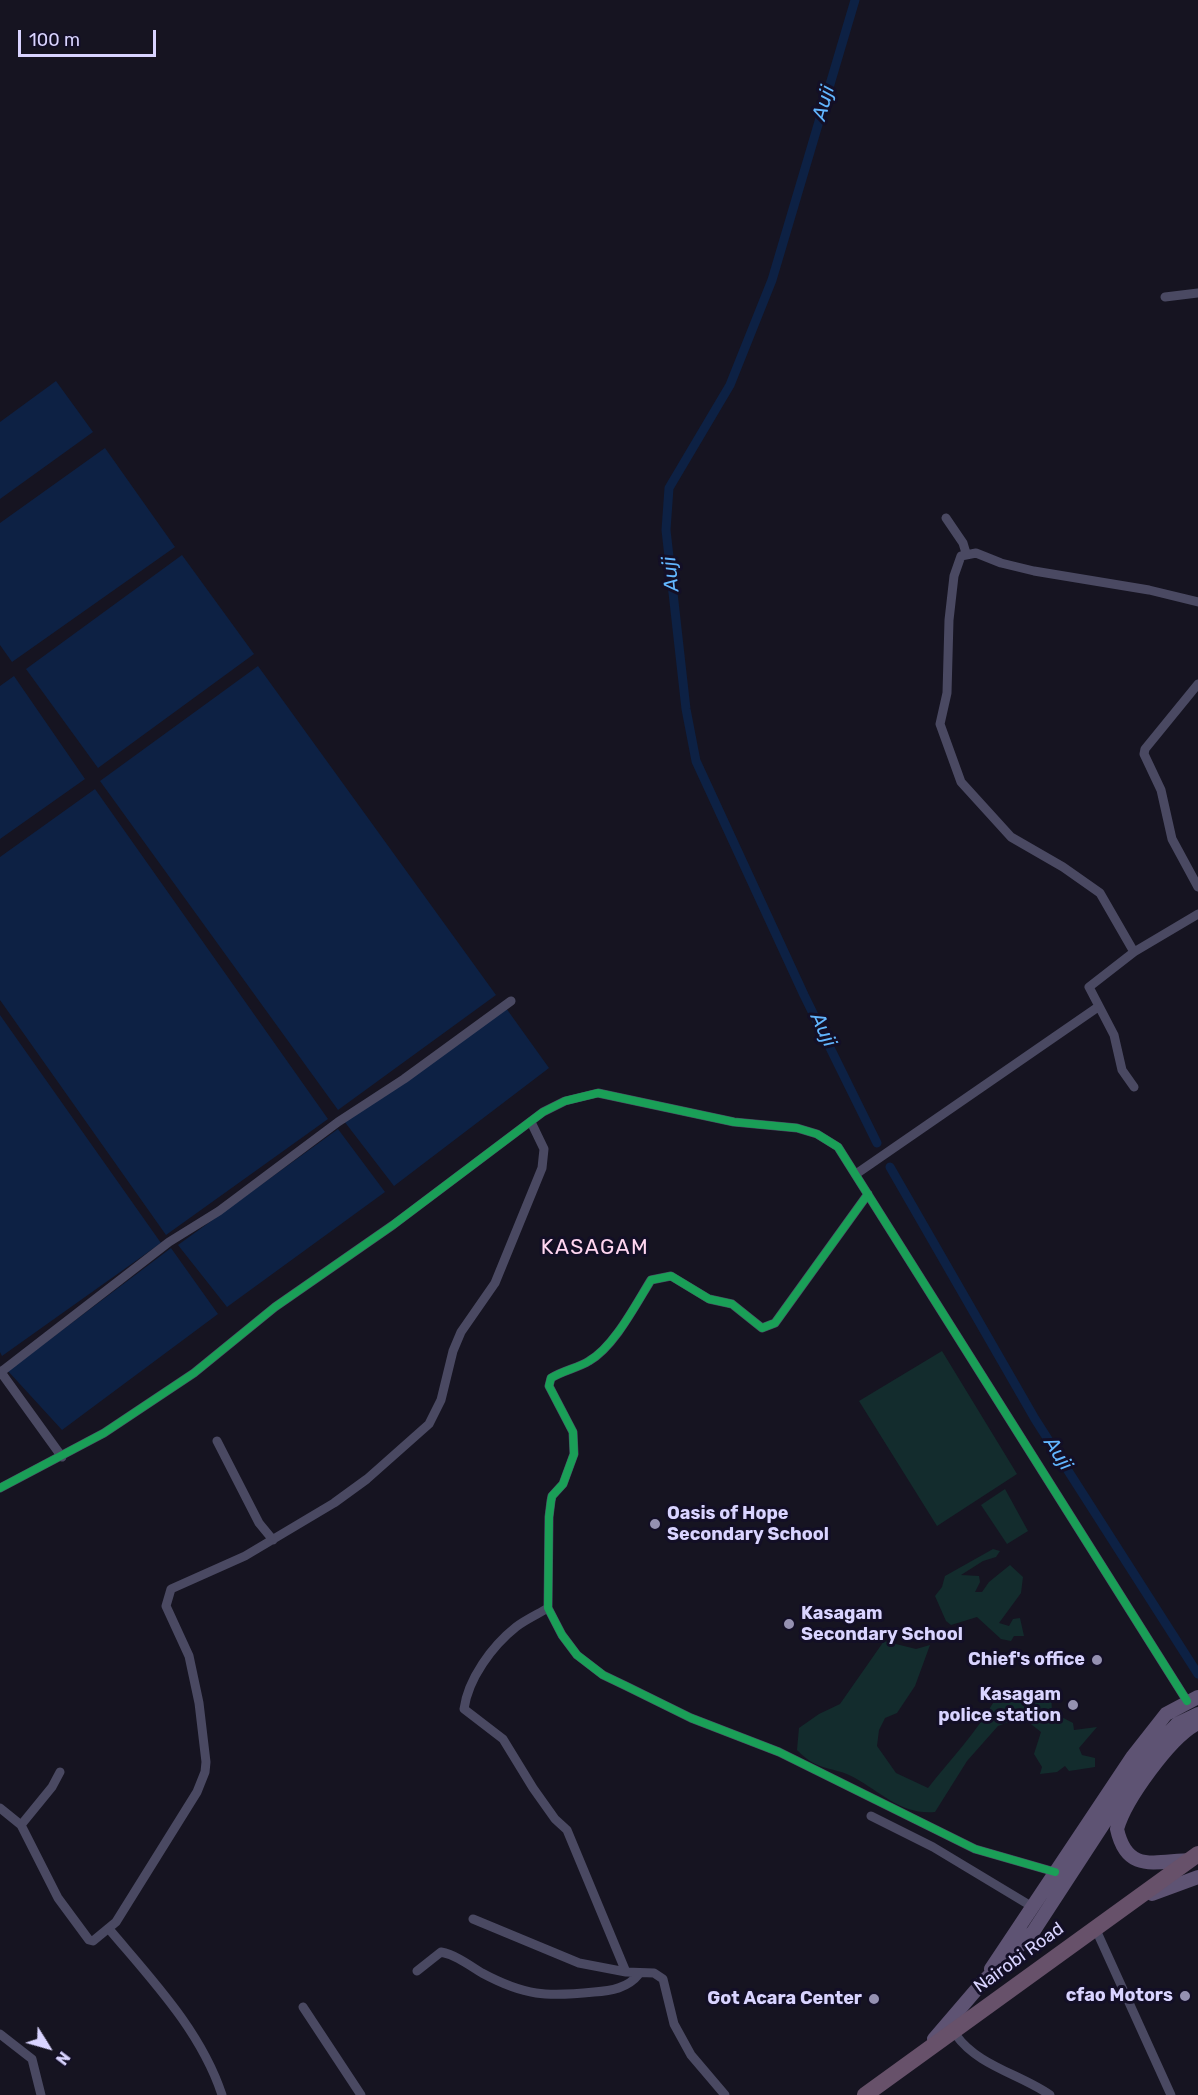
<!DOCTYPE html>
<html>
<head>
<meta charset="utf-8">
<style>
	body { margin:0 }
	#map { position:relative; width:1198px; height:2095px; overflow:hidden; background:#161421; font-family:Rubik,sans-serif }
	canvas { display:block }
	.north { position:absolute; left:18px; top:2017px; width:60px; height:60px; -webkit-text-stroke:4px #130f26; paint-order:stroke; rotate:127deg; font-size:16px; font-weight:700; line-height:24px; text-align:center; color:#d9d4ff }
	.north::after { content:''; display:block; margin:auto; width:21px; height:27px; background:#d9d4ff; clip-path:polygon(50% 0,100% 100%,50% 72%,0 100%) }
	.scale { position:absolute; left:18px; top:30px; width:138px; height:27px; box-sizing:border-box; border:3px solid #d9d4ff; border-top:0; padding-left:8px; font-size:18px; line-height:21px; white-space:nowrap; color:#d9d4ff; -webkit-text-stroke:4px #130f26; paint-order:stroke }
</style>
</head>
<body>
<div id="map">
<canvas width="1198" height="2095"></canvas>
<div class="north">N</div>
<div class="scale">100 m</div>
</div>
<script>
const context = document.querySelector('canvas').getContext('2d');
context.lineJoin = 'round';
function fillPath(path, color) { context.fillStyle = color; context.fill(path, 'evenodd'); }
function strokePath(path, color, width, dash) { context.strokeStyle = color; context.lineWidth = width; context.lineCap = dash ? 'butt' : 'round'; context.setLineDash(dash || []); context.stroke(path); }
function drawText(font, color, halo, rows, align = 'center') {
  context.font = font + ' Rubik,sans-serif'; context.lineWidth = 6; context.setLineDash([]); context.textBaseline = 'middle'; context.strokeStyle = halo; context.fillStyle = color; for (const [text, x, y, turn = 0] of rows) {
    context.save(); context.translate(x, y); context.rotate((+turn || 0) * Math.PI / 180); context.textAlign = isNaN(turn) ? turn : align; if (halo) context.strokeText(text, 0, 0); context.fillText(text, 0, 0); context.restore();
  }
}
fillPath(new Path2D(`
	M942,1351L1017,1474L937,1526L859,1401Z
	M1005,1489L1028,1531L1007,1544L981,1505Z
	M993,1549L1000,1551L996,1557L983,1561L961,1575L979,1576L980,1582L975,1592H982L989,1582L1010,1565L1023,1577L1021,1593L999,1623L1009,1626L1013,1619L1020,1618L1024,1636H1014L1011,1641L1001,1639L977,1617L951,1625L946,1621L935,1596L942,1587L945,1576Z
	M884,1641L916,1649L930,1645L915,1686L897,1713L885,1718L879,1730L877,1746L896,1773L928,1788C950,1760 975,1734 993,1703L1034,1701L1051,1692L1052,1712L1073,1723L1074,1730L1097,1727L1079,1748L1082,1755L1095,1758V1767L1069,1771L1065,1766L1057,1772L1040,1774L1042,1767L1034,1754L1041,1732L1022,1717L998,1726L967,1761L935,1812C902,1815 882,1793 855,1778C832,1765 819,1773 797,1750L799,1728L819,1714L840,1704Z`), '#132c2d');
fillPath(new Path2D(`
	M56,381L93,432L0,499V422Z
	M105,448L175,547L12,662L0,645V523Z
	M182,555L254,654L98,768L26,669Z
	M258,666L496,995L338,1110L100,781Z
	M14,676L85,779L0,839V686Z
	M95,789L328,1119L166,1235L0,1000V857Z
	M506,1008L549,1068L394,1186L344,1121Z
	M0,1015L161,1243L2,1356L0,1352Z
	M338,1129L385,1192L227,1307L178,1245Z
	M171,1248L218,1314L62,1430L8,1371Z`), '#0d2144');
strokePath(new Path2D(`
	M855,0L772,280L730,385L669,488L666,530L686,709L696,761L804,995L877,1143
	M890,1167L1035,1419L1198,1674`), '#0d2144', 9);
strokePath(new Path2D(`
	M1165,297L1198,293
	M946,518L963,543L966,553
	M1198,684L1145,749L1144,754L1161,790L1172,839L1198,887
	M1134,952L1100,893L1063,867L1011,837L961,782L940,724L947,693L949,620L954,576L961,556L976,553L1001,563L1034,571L1149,590L1198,602
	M1134,1087L1122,1070L1114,1035L1089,987L1134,952L1198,914
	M856,1174L1098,1007
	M868,1194L775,1323L762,1328L732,1304L709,1299L671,1276L651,1280C636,1304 614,1347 589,1361C578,1368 564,1370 551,1378L549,1386L573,1432L574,1454L563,1484L552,1496L551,1501L549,1517L548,1608L562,1635L577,1655L603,1675L626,1686L691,1718L779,1752L975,1849L1055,1872
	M0,1371L62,1457
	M1,1372L169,1242L219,1211L338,1122L404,1079L511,1001
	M217,1441L259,1523L273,1540
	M0,1488L104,1433L194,1373L275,1307L393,1225L543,1112L565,1101L598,1093L734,1122L797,1128L817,1134L838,1147L1187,1701
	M548,1608C538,1614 525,1620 516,1627C492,1646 468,1679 464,1709L503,1739L533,1788L555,1819L567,1830L626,1972L654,1973L663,1979L674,2024L691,2055L725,2095
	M0,1808L21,1825L58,1898L89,1940L93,1941L116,1922L197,1792L205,1772L206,1762L199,1703L189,1656L166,1606L171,1589L245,1556L334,1503L367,1479L429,1424L441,1400L453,1351L461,1332L495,1283L542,1168L544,1149L531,1122
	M871,1816L933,1847L1031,1906
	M21,1825L52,1787L60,1772
	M473,1919L579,1963L626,1972
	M109,1929C152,1980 201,2031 222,2095
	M1097,1932L1171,2095
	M417,1971L441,1952C456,1955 469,1965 482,1973C525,1996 546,1997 594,1992C611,1991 628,1988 639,1974
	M303,2007L361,2095
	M0,2034L32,2059L41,2095
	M956,2035C978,2066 1020,2074 1050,2095`), '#4a4962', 9);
strokePath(new Path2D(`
	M1191,1860C1155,1861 1127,1874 1117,1829C1125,1800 1171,1736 1198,1723
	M1152,1894L1198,1877
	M991,1969L1133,1756L1166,1714L1198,1697
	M934,2039L982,1983L1033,1932L1151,1751L1177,1724L1198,1714`), '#5e5373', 14);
strokePath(new Path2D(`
	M865,2095L1198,1854`), '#67516a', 16);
strokePath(new Path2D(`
	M868,1194L775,1323L762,1328L732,1304L709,1299L671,1276L651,1280C636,1304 614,1347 589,1361C578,1368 564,1370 551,1378L549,1386L573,1432L574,1454L563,1484L552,1496L551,1501L549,1517L548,1608L562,1635L577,1655L603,1675L626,1686L691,1718L779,1752L975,1849L1055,1872
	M0,1488L104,1433L194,1373L275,1307L393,1225L543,1112L565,1101L598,1093L734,1122L797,1128L817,1134L838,1147L1187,1701`), '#1a9f57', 8);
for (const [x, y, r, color] of [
	[655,1524,6,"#9591b1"],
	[789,1624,6,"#9591b1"],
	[1097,1660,6,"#9591b1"],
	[1073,1705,6,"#9591b1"],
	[1185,1996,6,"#9591b1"],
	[874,1999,6,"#9591b1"]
]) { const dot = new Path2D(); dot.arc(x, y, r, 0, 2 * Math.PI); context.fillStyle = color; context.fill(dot); strokePath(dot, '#130f26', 2); }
drawText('bold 18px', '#d9d4ff', '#130f26', [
	["Oasis of Hope",667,1514,"left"],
	["Secondary School",667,1535,"left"],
	["Kasagam",801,1614,"left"],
	["Secondary School",801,1635,"left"],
	["Chief's office",1085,1660],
	["Kasagam",1061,1695],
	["police station",1061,1716],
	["cfao Motors",1173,1996],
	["Got Acara Center",862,1999]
], 'right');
drawText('18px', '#d9d4ff', '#130f26', [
	["Nairobi Road",1019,1958,-36]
]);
drawText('italic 20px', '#62b6ff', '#130f26', [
	["Auji",824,103,-74],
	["Auji",671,574,-96],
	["Auji",823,1030,65],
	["Auji",1058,1454,57]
]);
context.letterSpacing = '1.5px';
drawText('21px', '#ffd6f0', '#130f26', [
	["KASAGAM",595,1248]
]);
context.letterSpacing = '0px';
</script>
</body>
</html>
